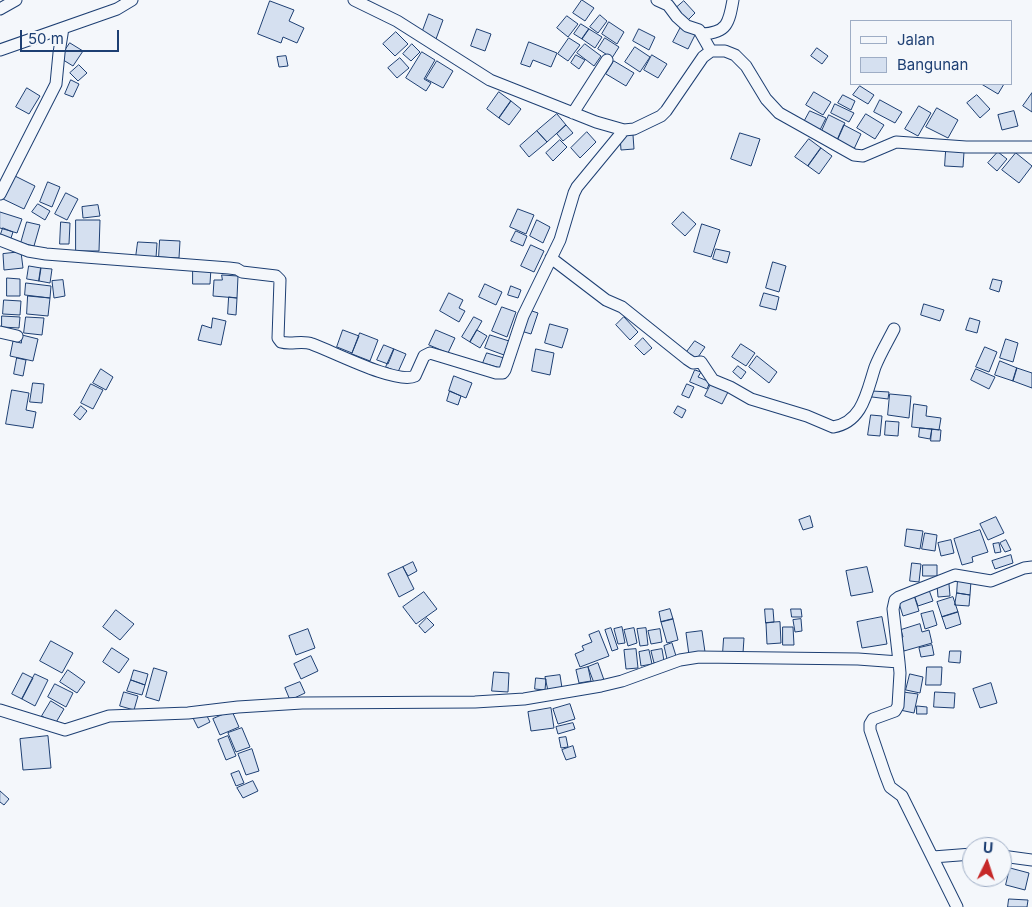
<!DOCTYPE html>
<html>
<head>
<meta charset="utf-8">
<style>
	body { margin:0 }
	#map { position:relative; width:1032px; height:907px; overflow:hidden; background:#f4f7fb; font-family:Inter,sans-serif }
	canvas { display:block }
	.legend { position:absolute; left:850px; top:20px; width:162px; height:65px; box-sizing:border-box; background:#f4f7fb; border:1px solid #9eadc5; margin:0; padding:6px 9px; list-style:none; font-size:15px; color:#1d3f73 }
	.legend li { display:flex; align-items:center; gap:10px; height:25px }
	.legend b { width:25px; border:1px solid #9eadc5 }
	.north { position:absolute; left:962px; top:837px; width:50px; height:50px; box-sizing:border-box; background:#f4f7fb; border:1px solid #9eadc5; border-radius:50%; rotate:4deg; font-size:14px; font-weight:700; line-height:20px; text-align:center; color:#1d3f73 }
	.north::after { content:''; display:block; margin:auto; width:18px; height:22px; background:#c62828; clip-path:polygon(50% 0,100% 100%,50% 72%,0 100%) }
	.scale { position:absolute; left:20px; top:30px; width:99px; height:22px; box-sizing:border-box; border:2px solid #1d3f73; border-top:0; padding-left:6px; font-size:15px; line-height:18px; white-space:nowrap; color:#1d3f73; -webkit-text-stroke:4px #f4f7fb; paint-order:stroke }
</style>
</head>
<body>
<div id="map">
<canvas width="1032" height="907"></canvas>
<ul class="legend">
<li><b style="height:6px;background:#f4f7fb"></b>Jalan</li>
<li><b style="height:14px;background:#d5e0f0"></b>Bangunan</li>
</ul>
<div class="north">U</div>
<div class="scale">50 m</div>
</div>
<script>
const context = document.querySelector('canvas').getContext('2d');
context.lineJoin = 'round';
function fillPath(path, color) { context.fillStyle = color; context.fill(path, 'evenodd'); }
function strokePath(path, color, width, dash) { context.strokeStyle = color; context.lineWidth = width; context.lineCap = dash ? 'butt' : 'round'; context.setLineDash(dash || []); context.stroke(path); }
const building = new Path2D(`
	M582,0L594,8L585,21L573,13Z
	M270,1L294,10L289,21L304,28L297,43L283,37L281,43L258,34Z
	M684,1L695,13L687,21L676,8Z
	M429,14L443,20L436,39L422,33Z
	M600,15L607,21L598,33L590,27Z
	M567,16L578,24L568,37L557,28Z
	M609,22L624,32L617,44L602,34Z
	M581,24L589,29L582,39L574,34Z
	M682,25L696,33L688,49L673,42Z
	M477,29L491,34L485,51L471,46Z
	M589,29L602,37L595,48L582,39Z
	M639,29L655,37L649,50L633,41Z
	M396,32L408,44L395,56L383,44Z
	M569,38L580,45L568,61L558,54Z
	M605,38L619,47L612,58L598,49Z
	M529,42L557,53L551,67L533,60L530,67L521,64Z
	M70,43L83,51L73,66L60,58Z
	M412,44L420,52L411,61L403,54Z
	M585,44L601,56L594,66L577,53Z
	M635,47L650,57L640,72L625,62Z
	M817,48L828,56L822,64L811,56Z
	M422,52L435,60L424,79L431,83L426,91L406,78Z
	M576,55L585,60L579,69L571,63Z
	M652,55L667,64L658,78L644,70Z
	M286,56L288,66L279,67L277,57Z
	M400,58L409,68L397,78L388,68Z
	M437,61L453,71L443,88L426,79Z
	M614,61L634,73L626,86L606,74Z
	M79,65L87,73L78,81L70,73Z
	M71,80L79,84L73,97L65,94Z
	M984,84H1004L998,94L983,85Z
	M860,86L874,95L868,104L853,95Z
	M27,88L40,96L29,114L16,107Z
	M499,92L511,101L499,118L487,109Z
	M814,92L831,102L823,115L806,105Z
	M1032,93V112L1023,106Z
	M843,95L855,101L851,110L838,103Z
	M977,95L990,109L980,118L967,103Z
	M880,100L902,112L895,123L874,112Z
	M511,101L521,109L509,125L499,118Z
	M835,104L854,113L849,122L831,113Z
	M919,106L931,113L918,136L905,129Z
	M937,108L958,120L948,138L926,127Z
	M810,111L826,118L820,130L804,122Z
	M1014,111L1018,126L1002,130L998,115Z
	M557,114L566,125L547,142L537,131Z
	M866,114L884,125L875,139L857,128Z
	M829,115L845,123L837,141L821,133Z
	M566,125L573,133L563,141L557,134Z
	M844,125L861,134L854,149L837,141Z
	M537,131L547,142L529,157L520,146Z
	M587,132L596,142L580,158L571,148Z
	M740,133L760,139L751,166L731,159Z
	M633,135L634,149L621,150L620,136Z
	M809,139L821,148L808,166L795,157Z
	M560,140L567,147L553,161L546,153Z
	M821,148L832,156L819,174L808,166Z
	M946,151L964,152L963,167L945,166Z
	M998,152L1007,159L997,171L988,163Z
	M1016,153L1032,166L1019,183L1002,170Z
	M13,175L35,186L24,209L1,198Z
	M48,182L60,187L52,207L40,202Z
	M66,193L78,199L67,220L55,214Z
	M38,204L50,211L45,220L32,212Z
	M98,205L100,216L83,218L82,207Z
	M518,209L534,215L526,234L510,227Z
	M0,212L22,219L17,233L0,228Z
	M683,212L696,224L685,236L672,224Z
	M76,220H100L99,251H76Z
	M537,220L550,227L543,243L530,236Z
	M27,222L40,225L34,246L21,243Z
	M61,222L70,223L69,244H60Z
	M702,224L720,230L711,257L694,252Z
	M3,228L13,232L10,241L0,237Z
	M516,231L527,236L523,246L511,241Z
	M160,240L180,241L179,258L159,257Z
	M138,242L157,243L156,258L136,257Z
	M531,245L544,251L534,272L521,266Z
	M716,249L730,252L727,263L713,259Z
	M21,252L23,268L4,270L3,254Z
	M773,262L786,266L779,292L766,288Z
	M29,266L41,268L39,281L27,279Z
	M41,268L52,269L50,283L39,281Z
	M193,268H211L210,284H193Z
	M222,275L238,276L237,298L213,296L214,280H222Z
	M7,278L20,279V296H7Z
	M993,279L1002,281L999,292L990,289Z
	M63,280L65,296L54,298L52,281Z
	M26,283L51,286L50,298L25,295Z
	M485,284L502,292L496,305L479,297Z
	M511,286L521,290L518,298L508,295Z
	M449,293L463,300L459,308L465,311L459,322L440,311Z
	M764,293L779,297L776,310L760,306Z
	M28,296L50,298L48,316L27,314Z
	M229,297L237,298L236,315L228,314Z
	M4,300L21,301L20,315L3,314Z
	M924,304L944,310L940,321L921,315Z
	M502,307L516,312L507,337L492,331Z
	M529,310L538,313L531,334L521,331Z
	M2,316L20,317L19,328L2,327Z
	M26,317L44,318L42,335L24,333Z
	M474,317L482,321L470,342L462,337Z
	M624,317L638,332L630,340L616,325Z
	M213,318L226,321L221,345L198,340L202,325L211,328Z
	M970,318L980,321L977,333L966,330Z
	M550,324L568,329L562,348L545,343Z
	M343,330L359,336L352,353L337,347Z
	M436,330L455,338L448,353L429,345Z
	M477,330L487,336L480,348L470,342Z
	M360,333L378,340L370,361L352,354Z
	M22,335L38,339L33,361L10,356L13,341L21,343Z
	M490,335L509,341L504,355L485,348Z
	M643,338L652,348L644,355L635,346Z
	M1006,339L1018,343L1013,362L1000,358Z
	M695,341L705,347L696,360L686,353Z
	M741,344L755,353L746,366L732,357Z
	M384,345L394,349L388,364L377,360Z
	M985,347L997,352L989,372L976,367Z
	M394,349L406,354L398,372L386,367Z
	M536,349L554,353L550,375L532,371Z
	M487,353L504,358L500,368L483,363Z
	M757,356L777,372L769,383L749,367Z
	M17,358L26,360L23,376L14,374Z
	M1000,361L1017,368L1013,381L995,375Z
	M738,366L746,372L741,379L733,372Z
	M1017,368L1032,373V388L1013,381Z
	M101,369L113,377L106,390L93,383Z
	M976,369L995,377L989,389L971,380Z
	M695,370L701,372L698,377L710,382L707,389L690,382Z
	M454,376L472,383L466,398L449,391Z
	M33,383L44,384L42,403L30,402Z
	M91,384L103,390L93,409L81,403Z
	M687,384L694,387L689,398L682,395Z
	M711,384L728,392L722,404L705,396Z
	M12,390L29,393L26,410L36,412L33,428L6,424Z
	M450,391L461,396L458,405L447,401Z
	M872,391L889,392L888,399L872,397Z
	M890,394L911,396L909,418L888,415Z
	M914,404L927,406L926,416L941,418L939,430L912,427Z
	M81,406L87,411L80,420L74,415Z
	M678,406L686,410L682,418L674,413Z
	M871,415L882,416L880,436L868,435Z
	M886,421L899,422L898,436L885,435Z
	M920,428L932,429L930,439L919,437Z
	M932,429L941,430L940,441H931Z
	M810,516L813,527L803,530L799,520Z
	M996,517L1004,533L988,540L980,524Z
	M907,529L923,531L920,549L905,546Z
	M980,530L988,552L972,557L973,562L962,565L954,539Z
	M925,533L937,535L935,551L922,549Z
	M951,540L954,553L941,556L938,543Z
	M1006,540L1011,550L1005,552L1000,543Z
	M999,543L1001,552L995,553L993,544Z
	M1011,555L1013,563L995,569L992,561Z
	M413,562L417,571L408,576L403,567Z
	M912,563L921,564L919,582L910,581Z
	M923,565H937V576H923Z
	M403,567L414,589L399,597L388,574Z
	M867,567L873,592L851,596L846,571Z
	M958,579L971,581L970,595L957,593Z
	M949,584L950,596L938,597L937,585Z
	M929,590L933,601L918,606L914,595Z
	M424,592L437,609L416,624L403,607Z
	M957,593L970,595L969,606L955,605Z
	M914,595L919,611L903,616L898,600Z
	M953,597L958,612L942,617L937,602Z
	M670,609L673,619L661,622L659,612Z
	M765,609H773L774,622L766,623Z
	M791,609H801L802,617H792Z
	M116,610L134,624L120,640L103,627Z
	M933,611L937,625L925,629L921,614Z
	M958,612L961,624L946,629L942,617Z
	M882,617L887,644L862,648L857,622Z
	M427,618L434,625L425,633L419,626Z
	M673,619L678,640L667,643L661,622Z
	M801,619L802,631L795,632L793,620Z
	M780,622L781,643L767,644L766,623Z
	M920,624L922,632L929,630L932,643L904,651L900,638L903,637L901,630Z
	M622,627L625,643L618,644L614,629Z
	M783,627H793L794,645H783Z
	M611,628L618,649L612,651L605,630Z
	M634,628L637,643L628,646L624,630Z
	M646,628L648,645L640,646L637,629Z
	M308,629L315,648L296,655L289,636Z
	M660,629L662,642L651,644L648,631Z
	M599,631L609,656L580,667L575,654L584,650L582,646L592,642L589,635Z
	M702,631L705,652L689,655L686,633Z
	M724,638H744L743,653H723Z
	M51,641L73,653L62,673L40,661Z
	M672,643L676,656L667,659L664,646Z
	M932,645L934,655L921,657L919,648Z
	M112,648L129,659L119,673L103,662Z
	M636,649L638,668L626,669L624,650Z
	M662,649L664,661L654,663L651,651Z
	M649,650L652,664L641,666L639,652Z
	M950,651H961L960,663L949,662Z
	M311,656L318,671L301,679L294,664Z
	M598,663L604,680L594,683L588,667Z
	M588,667L591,681L579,683L576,670Z
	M927,667H942L941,685H926Z
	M154,668L167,672L159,701L146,697Z
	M68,670L85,682L77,693L60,682Z
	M134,670L148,674L145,685L131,680Z
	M494,672L509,673L508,692L492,691Z
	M23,673L33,678L22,699L12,694Z
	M35,674L48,680L35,706L22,699Z
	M910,674L923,677L920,693L906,690Z
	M560,675L562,688L548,691L545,677Z
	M536,678L546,679L545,690L535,689Z
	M131,680L145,685L142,695L127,691Z
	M300,682L305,693L290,700L285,688Z
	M991,683L997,703L980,708L973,689Z
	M55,684L73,693L66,707L48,697Z
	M124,692L138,696L134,710L120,706Z
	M903,692L918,694L914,713L900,710Z
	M935,692L955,693L954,708L934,707Z
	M51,701L64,709L55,724L42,716Z
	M570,704L575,719L558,724L553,709Z
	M917,706L927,707V714H917Z
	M551,708L554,728L531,731L528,712Z
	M232,711L239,727L220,735L213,719Z
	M205,712L210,722L198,728L193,718Z
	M573,723L575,729L558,734L556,727Z
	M242,728L250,747L236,752L228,733Z
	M48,736L51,768L23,770L20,739Z
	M228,736L236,756L226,760L218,740Z
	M566,737L568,747L561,748L559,738Z
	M573,746L576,757L566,760L562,750Z
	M252,749L259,771L246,775L238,754Z
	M239,771L244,783L236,786L231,774Z
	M253,781L258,791L243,798L237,788Z
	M0,791L9,799L4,805L0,802Z
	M1010,868L1029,873L1025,890L1006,885Z
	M1009,899L1028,900L1027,907H1008Z`);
fillPath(building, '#d5e0f0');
strokePath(building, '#1d3f73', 1);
const minor = new Path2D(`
	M354,0L397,21L490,80L596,122L624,130L634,129L661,116L666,111L703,57L711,51H725L735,55L746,66L766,99L779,113L854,155L863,156L896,142L966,147H1032
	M657,0L668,5L677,17L687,26L699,30L711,51
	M0,9L16,0
	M702,34C727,33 729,23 733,0
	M0,50L117,9L132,0
	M573,113L607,60
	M0,194L56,84L59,53L63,28
	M0,240L28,251L46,254L229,268L237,269L242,272L276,276L280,280L278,338L281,342C291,345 302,340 312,344C332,351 397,385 415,376L424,356L430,353L496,373H503L505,370L523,316L560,240L574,193L577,187L624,130
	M551,258L606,300L622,307L687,359L693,363L701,362L713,380L730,387L751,399L807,416L833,427C863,422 867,391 875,367C880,354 888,341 894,329
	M0,332L17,336
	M899,662L900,673L898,706L895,711L873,719L870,724V730L885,774L890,787L902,796L957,907
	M0,710L65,730L109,716L188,713L238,707L302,703L475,702L524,699L601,686L622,681L680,660L699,657L858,659L899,662L893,609L895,600L899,597L955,575L991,581L1024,568L1032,567
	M1002,856L1032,860
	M933,857L972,854`);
strokePath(minor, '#1d3f73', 13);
strokePath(minor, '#f4f7fb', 11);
</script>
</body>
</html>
